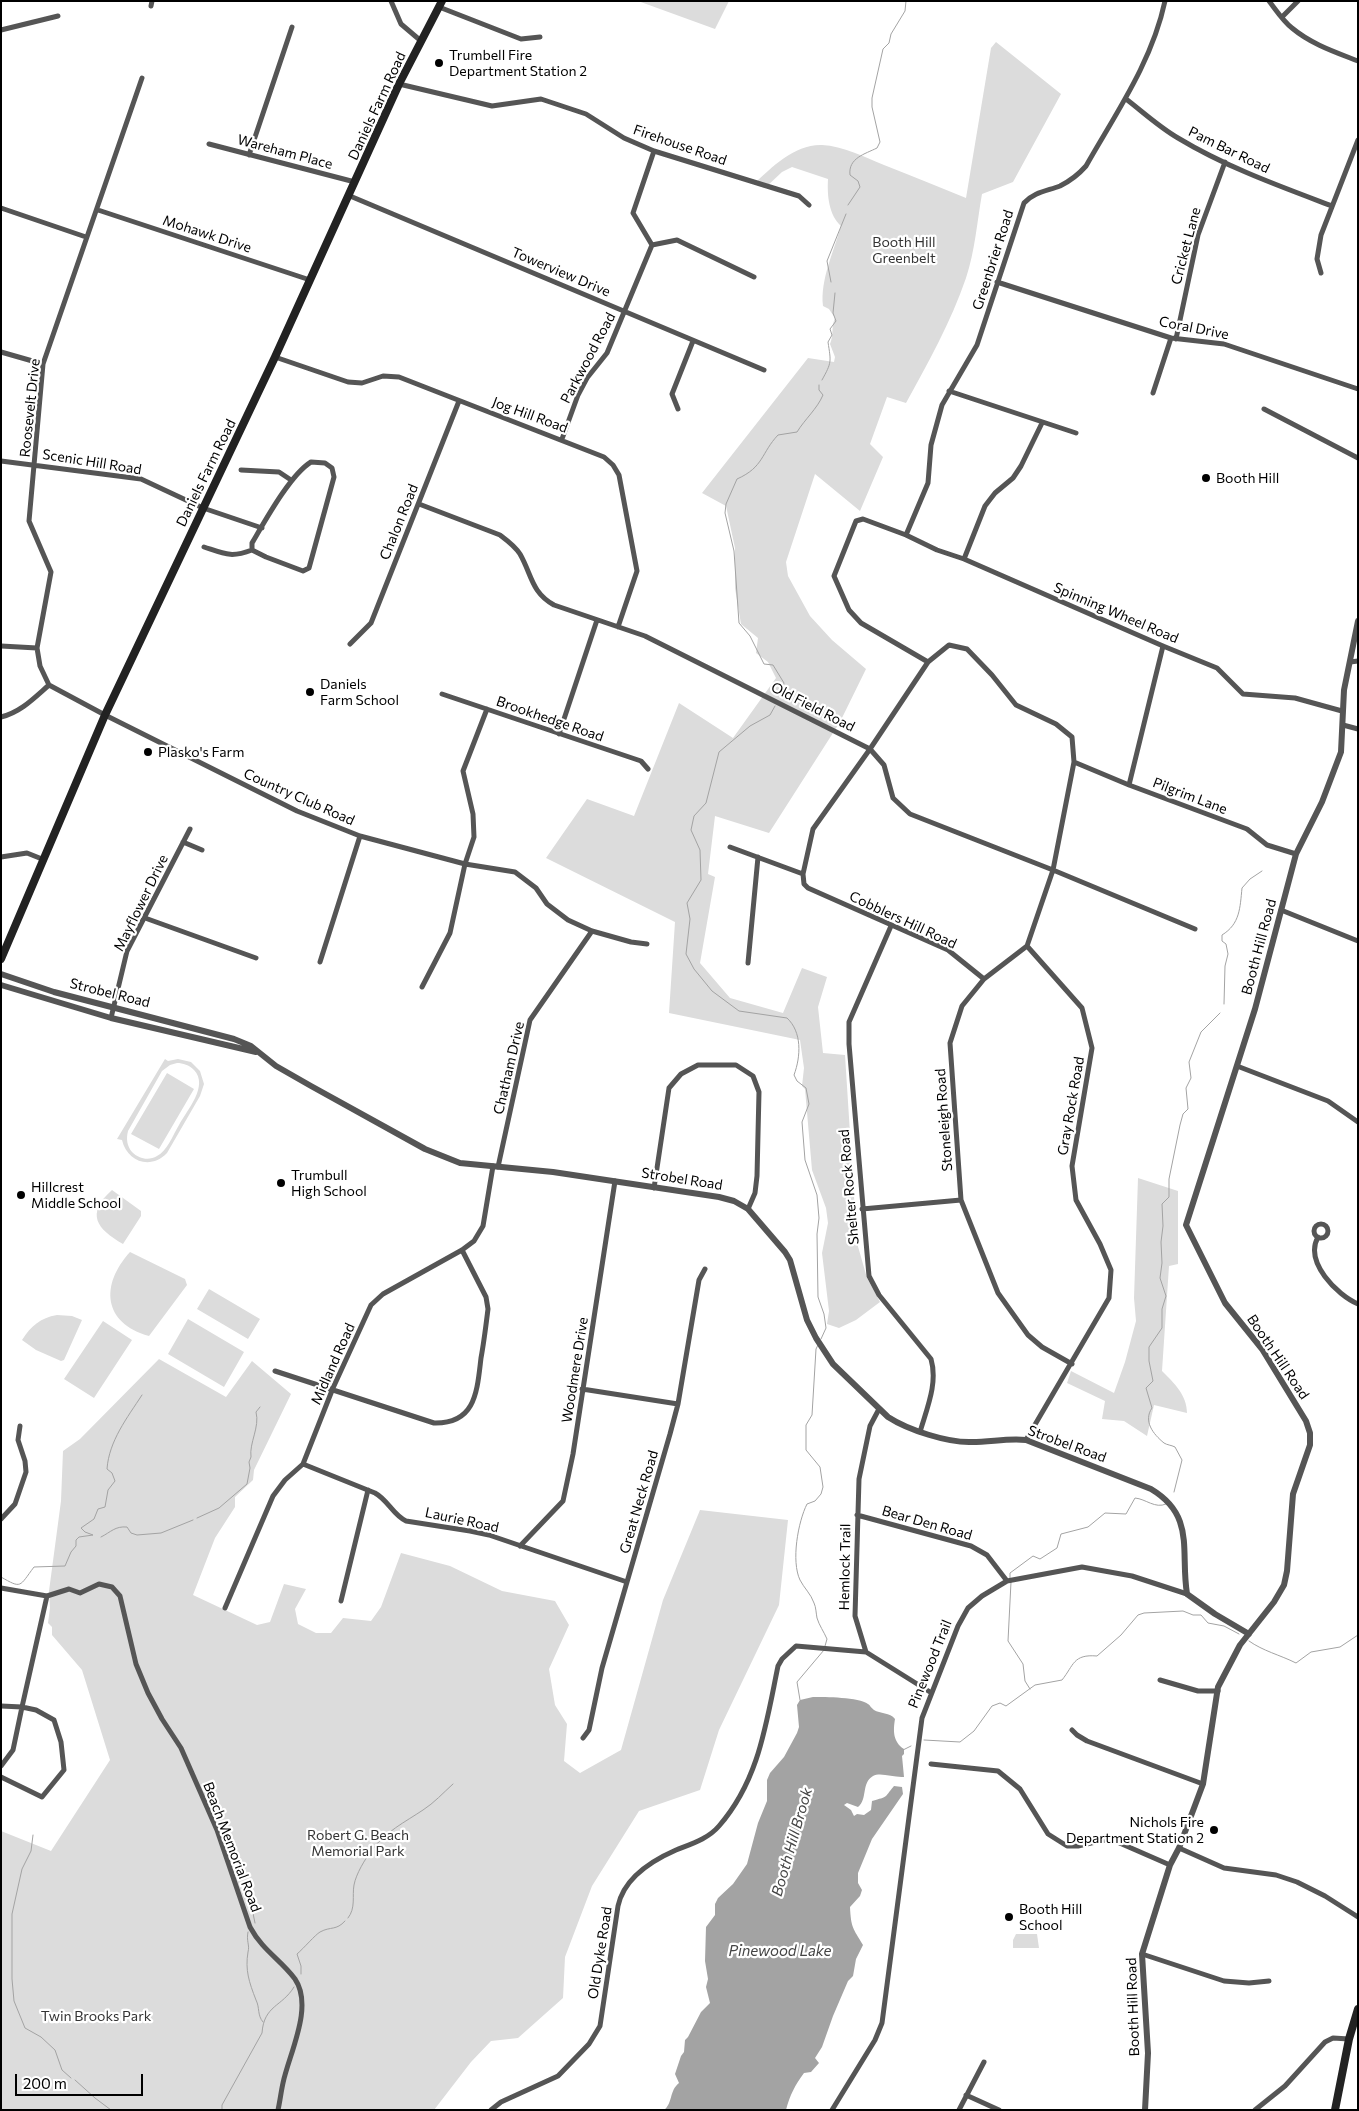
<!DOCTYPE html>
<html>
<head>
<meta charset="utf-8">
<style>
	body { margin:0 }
	#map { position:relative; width:1359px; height:2111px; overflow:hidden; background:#fff; font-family:Commissioner,sans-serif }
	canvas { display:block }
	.frame { position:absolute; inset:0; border:2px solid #000; pointer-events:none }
	.scale { position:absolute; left:15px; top:2074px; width:128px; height:22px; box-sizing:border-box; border:2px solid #000; border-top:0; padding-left:6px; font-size:15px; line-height:18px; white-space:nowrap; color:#000; -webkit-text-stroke:4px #fff; paint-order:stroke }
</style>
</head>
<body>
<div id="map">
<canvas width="1359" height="2111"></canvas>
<div class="frame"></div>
<div class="scale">200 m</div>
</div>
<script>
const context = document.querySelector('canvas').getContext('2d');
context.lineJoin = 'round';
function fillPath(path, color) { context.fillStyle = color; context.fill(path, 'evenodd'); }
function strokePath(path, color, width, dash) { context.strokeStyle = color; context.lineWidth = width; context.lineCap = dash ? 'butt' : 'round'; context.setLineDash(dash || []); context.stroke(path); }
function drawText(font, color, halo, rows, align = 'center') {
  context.font = font + ' Commissioner,sans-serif'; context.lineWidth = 4.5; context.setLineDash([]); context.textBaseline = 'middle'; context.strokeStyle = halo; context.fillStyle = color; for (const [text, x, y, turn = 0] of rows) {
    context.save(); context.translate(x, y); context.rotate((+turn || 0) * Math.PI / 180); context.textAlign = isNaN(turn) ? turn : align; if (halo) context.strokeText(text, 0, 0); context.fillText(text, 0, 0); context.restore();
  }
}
fillPath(new Path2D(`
	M638,1H729L715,29Z
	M996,42L1061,94L1013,182L982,194C977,222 975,251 966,278C951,322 928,363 906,403L887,397L870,444L883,457L860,511L815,474L786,562L788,576L810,616L832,640L866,669L840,722L769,833L715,816L708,874L715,877L700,963L730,998L783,1013L802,968L827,977L818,1007L823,1053L845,1055L857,1243L867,1278L880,1302L856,1320L839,1328L827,1324L829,1311L822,1253L828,1223L826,1208L812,1170L805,1089L802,1086L804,1068L800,1040L669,1013L675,922L546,858L587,799L634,816L679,703L733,738L776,678L768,662L756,653L758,638L741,624L735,588V548L726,506L702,493L808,358L834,362L835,357L830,344C834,334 831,327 835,318L829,309L823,306C820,280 834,251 841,226C829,215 827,196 828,179L792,167L782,172L765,188L754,184C772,167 795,144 822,145C843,146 865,157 884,165C912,176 939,187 966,198L991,48Z
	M165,1059L168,1061L178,1059L191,1062L200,1071L204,1084L200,1096L167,1153C151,1170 127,1162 122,1140L117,1139ZM177,1063C183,1063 189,1065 194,1070C209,1086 187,1110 179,1125C173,1135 167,1151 157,1156C149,1161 139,1159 132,1152C127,1146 126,1139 128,1131L162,1071L170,1065Z
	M167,1073L194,1089L159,1149L131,1134Z
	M1138,1178L1178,1191V1264L1169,1266L1162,1371C1174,1383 1187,1395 1187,1413L1154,1405L1147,1436L1124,1421L1102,1419L1105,1401L1067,1383L1071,1371L1114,1393L1125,1362L1136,1321L1134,1298Z
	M112,1190L141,1211V1216L123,1244C97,1229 85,1214 112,1190Z
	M130,1252L185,1279L187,1285L149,1336C103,1323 100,1285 130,1252Z
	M209,1289L260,1319L248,1339L197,1309Z
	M57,1315L72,1316L82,1320L64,1360L61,1361L36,1350L22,1340C31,1326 40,1318 57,1315Z
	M188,1319L244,1352L224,1387L168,1354Z
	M103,1321L132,1340L94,1398L64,1379Z
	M159,1359L226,1397L252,1361L291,1394L254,1470L253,1480L235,1497V1507L215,1538L193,1595L257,1625L270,1622L284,1584L306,1589L295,1609L298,1624L316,1633H331L343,1618L371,1621L381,1607L401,1553L450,1566L502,1591L555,1601L569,1625L549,1669L555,1705L567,1724L564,1761L580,1773L621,1750L663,1600L700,1510L788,1520L779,1605L719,1730L700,1790L639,1811L592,1886L565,1957L563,1998L518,2038L491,2041L471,2062L434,2110H1V1831L51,1851L110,1760L82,1670L52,1635V1627L48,1623L50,1608L49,1591L61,1501L63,1451L80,1439Z
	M1016,1934H1037L1039,1948H1013V1940Z`), '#dcdcdc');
fillPath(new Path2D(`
	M813,1697C825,1697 859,1697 868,1704C870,1705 871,1708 874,1710C880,1714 890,1712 895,1719C893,1731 893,1742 904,1749V1754L902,1756L904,1777C894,1778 881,1772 873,1776C861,1783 868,1799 858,1807L847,1803L844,1805L851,1810L854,1816L857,1814L864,1815L871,1810L872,1801C889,1796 883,1799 894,1786L902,1787L903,1794L872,1839L858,1873V1883L862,1890L860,1896L850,1907C851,1928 853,1928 863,1945L856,1959L853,1976L848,1981L833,2016L822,2047L815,2058L819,2063L811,2072L804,2073C795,2085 790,2095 786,2110H664C673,2103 669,2091 679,2083L675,2074L681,2056L684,2052L685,2040L688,2037L701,2012L710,2003L706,1987L708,1979L705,1961L706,1927L715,1915V1904L718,1898L733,1884L747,1864L758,1823L767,1801V1780L770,1773L784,1757L797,1733L799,1727L797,1705L800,1700Z`), '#a3a3a3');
strokePath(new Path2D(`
	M848,205L860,187L858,181L850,175C848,158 865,154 877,148L880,142L872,107V98L883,49L889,43L891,34L905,11L906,1
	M831,282L827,261L846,214
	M822,380C832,362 831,362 828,342L832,335L830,329L836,321L833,313L835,293
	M780,696L784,683L773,665L764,664L750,636L739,623L734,551L725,513L726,504L737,479C764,467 761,453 778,435L797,432C805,419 817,409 823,395L819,390V385
	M775,706L770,715L750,726L719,752L706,803L694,816L691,830L700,850L701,880L687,903L690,919L686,954L694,969L712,991L739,1011L787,1018C802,1032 801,1056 794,1075L797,1081L806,1088L809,1104L802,1122L805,1160L817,1195L819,1218L817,1234L818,1297L824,1314L826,1328L821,1339
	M1224,1004L1225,966L1228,954L1226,944L1222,941V935C1240,924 1240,908 1242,888L1250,879L1262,871
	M818,1345L816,1349L812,1415L806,1425V1450L820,1467L823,1487L821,1494L815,1501L807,1504C798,1522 791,1561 800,1580C804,1588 811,1594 814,1603C816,1607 816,1613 817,1618C819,1625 824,1632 827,1639L825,1646
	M1174,1492L1182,1460L1175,1447C1171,1445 1167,1445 1164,1443C1153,1434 1143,1421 1152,1408L1146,1388L1153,1381L1149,1361V1347L1162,1328V1309L1166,1296L1160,1278L1162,1263L1161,1242L1163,1226L1162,1204L1169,1197V1179L1180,1125L1183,1114L1188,1109L1186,1088L1191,1078L1189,1062L1201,1032L1220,1013
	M197,1518L219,1508L247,1484L250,1468L249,1462L251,1457C249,1443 260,1427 256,1412L260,1407
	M101,1537C111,1532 115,1526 127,1527L131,1533L137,1535L161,1533L193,1520
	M1,1577C22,1589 19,1587 34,1567L65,1566L71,1552L76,1546V1540L79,1537L93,1535L85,1532L81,1528L94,1519L98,1509L105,1507L108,1490L115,1481L112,1473L107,1469C109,1441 127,1418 142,1395
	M1010,1579V1573L1033,1556L1040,1559L1057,1548L1061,1534L1088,1527L1105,1513L1126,1514L1135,1498C1146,1499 1155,1509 1166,1504
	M1011,1582L1008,1641L1023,1664L1025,1681L1030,1689
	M1249,1641C1263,1651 1280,1655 1296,1663L1311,1652L1340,1647L1358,1635
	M800,1700L797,1682L824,1650
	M924,1740L960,1742L974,1731L992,1706L1000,1703L1006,1706L1035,1685L1062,1680C1074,1665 1073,1654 1097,1656L1121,1635L1138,1615L1144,1613L1183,1611L1193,1615H1201L1208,1623L1224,1626L1239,1634
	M903,1750L911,1746
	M33,1835L31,1851L22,1869L12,1914V1979L14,2001L25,2028L41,2037L55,2050L62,2070L71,2078
	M243,1882L248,1889L255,1923
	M348,1918C356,1908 352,1896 354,1885C356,1874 365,1859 372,1850C385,1832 405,1822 423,1810C434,1803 443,1793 453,1784
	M248,1932C246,1941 250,1945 248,1952C245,1970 249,1982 256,2000C260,2008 257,2015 263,2022
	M301,1974V1966L297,1954C304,1948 315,1935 320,1932C331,1926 336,1931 345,1921
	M75,2080L95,2098L111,2110
	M222,2110V2105L262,2033C264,2005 282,2007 294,1987`), '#a3a3a3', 1);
strokePath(new Path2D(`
	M391,1L401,24L421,41
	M1269,1C1276,10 1283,21 1292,28C1311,44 1335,52 1358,61
	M151,6L152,1
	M439,7L521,39L540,37
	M1282,17L1298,1
	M1,30L58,16
	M142,78L43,364L29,521L51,572L37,648L40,666L49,685L105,715L297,811L360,836L465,864L515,872L536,888L547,904L568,920L592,931L631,942L647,944
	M399,84L492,106L541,99L586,114L624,138L654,151L799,196L809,205
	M1126,99C1143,112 1159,127 1178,138C1226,167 1279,186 1332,206
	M209,144L355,182
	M249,155L292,27
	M350,196L764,370
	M1,208L86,237
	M98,210L310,280
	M652,245L677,240L754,277
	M652,245L633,213L654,151
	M1321,273L1317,259L1321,235L1358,140
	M997,282L1171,338L1224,344L1358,389
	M1176,339L1198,235L1225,162
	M1,352L43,364
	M275,357L348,382L362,383L383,376L399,377L604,457L613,465L619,475L637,571L618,627
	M949,391L1076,433
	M1153,393L1171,338
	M678,409L672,394L693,341
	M1264,409L1358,458
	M562,439L578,395L587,378L607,353L652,245
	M1,461L141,479L203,508L262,528
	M311,462L325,463L332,468L334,477L309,568L303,571L266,557L252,550V543C265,521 290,475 311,462Z
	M241,470L279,472L291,480
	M419,504L500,535C508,541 515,546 520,554C532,575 531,592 554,605L645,636L870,749L884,765L893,798L910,814L1053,870L1195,929
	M906,535L928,483L931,445L942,405L977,345L1024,203C1034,192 1047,191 1060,186C1070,181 1079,174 1086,166C1116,113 1152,62 1165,1
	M204,547C225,554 231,558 252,550
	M964,559L985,506L995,493L1013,478L1021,466L1042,423
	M350,644L371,623L459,401
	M1,646L37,648
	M928,662L861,623L849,610L834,576L856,521L863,519L906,535L937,550L964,559L1163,646L1217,668L1243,694L1295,698L1342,711
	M1350,662L1358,661
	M442,694L641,761L648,769
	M1,717C21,712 34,698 49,685
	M1343,725L1358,729
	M559,734L597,620
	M1074,762L1129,785L1247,829L1267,845L1296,854
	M1129,785L1163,646
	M183,842L202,850
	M730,847L803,874
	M1,857L27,853L42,859
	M1281,910L1358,941
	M145,918L256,958
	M891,926L849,1022V1044L869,1276L879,1295L931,1359C938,1383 927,1408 920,1432
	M320,962L360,836
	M748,963L758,857
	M984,979L948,950L808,888L804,884L803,874L813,829L870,749L928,662L949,645L967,649L992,675L1016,705L1056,724L1072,737L1074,762L1053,870L1027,946L984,979L962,1006L950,1043L961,1200L998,1293L1028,1335L1042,1347L1072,1364
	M422,987L450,933L465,864L474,837L473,814L463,771L487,709
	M111,1018L127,951L190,829
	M1237,1066L1328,1101L1358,1122
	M498,1167L530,1020L592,931
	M654,1188L669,1088L681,1074L698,1065H736L753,1076L759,1092L757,1176L755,1193L748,1209
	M862,1209L961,1200
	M1314 1231a7 7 0 1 1 14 0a7 7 0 1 1-14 0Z
	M1318,1237C1304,1262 1337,1295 1358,1304
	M275,1371L434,1423C476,1424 477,1391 481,1358C484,1342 486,1325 488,1309L486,1297L462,1250
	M582,1389L678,1404
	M879,1409L870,1426L859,1479L855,1616L866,1652L930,1692
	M1026,1440L1109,1298L1111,1270L1100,1244L1076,1200L1072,1166L1092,1048L1082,1008L1027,946
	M303,1464L375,1493C388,1500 393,1515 406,1521L470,1531L489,1535L627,1582
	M857,1515L971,1546L987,1555L1007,1581
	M1,1519L15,1504L26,1472L25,1461L18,1440L20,1426
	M520,1546L563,1501L573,1454L615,1181
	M1,1588L47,1596L69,1589L80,1593L99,1584L112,1587L120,1596L136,1664L148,1693L162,1719L181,1748L217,1830L250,1927C263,1951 280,1959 295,1979C314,2007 289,2054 283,2083C281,2092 280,2101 278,2110
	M341,1601L368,1490
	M225,1608L273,1496L285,1480L303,1464L333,1388L371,1305L383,1294L462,1250L474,1241L483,1226L493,1166
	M1160,1680L1198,1691H1218
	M1,1706L22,1707L47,1596
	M1072,1730L1077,1735L1087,1741L1203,1784
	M583,1738L589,1730L602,1668L670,1434L678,1404L699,1280L705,1269
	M931,1764L998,1771L1020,1789L1048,1834L1067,1846H1078L1104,1840L1115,1841L1170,1865
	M1,1766L13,1750L22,1707L36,1710L54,1720L61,1742L64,1770L42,1797L1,1777
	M1179,1848L1224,1868L1276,1875L1297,1882L1325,1896L1358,1917
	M1142,1954L1224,1981L1249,1983L1269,1981
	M966,2095L999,2110
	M491,2110L501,2102L558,2076L589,2044L600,2026L618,1906C624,1878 651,1861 676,1850C691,1844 708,1839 719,1826C759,1780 766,1724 778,1666L782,1659L796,1646L866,1652
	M832,2110L875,2040L882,2023L922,1718L958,1626L968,1608L982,1596L1007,1581L1082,1567L1132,1576L1187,1594
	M959,2110L984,2062
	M1255,2110L1285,2086L1325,2042L1333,2038L1349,2039`), '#555', 5);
strokePath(new Path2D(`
	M1,974L54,992L234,1039L251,1046L276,1066L311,1086L425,1149L460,1163L553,1172L719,1197L734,1201L748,1209L785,1252L790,1260L807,1320L816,1338L833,1364L888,1417C908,1430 948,1443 972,1442C991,1442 1008,1438 1026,1440L1151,1489C1196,1516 1180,1551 1187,1594L1215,1614L1249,1634
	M1,985L111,1018L256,1052
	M1145,2110L1148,2053L1142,1954L1170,1865L1179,1848L1203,1784L1218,1687L1240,1645L1274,1602L1284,1585L1287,1571L1293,1494L1310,1445V1433L1306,1421L1262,1349L1225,1303L1186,1225L1255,1009L1296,854L1322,802L1341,752L1344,690L1358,621`), '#555', 6);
strokePath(new Path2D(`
	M1,959L105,715L275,357L399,84L442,1
	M1335,2110L1349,2039L1358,2009`), '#222', 8);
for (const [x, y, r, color] of [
	[439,63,5,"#000"],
	[1206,478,5,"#000"],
	[310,692,5,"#000"],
	[148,752,5,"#000"],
	[281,1183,5,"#000"],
	[21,1195,5,"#000"],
	[1214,1830,5,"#000"],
	[1009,1917,5,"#000"]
]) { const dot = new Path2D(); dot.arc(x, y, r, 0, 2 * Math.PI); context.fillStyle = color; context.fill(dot); strokePath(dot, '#fff', 2); }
drawText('14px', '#000', '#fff', [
	["Trumbell Fire",449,55],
	["Department Station 2",449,71],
	["Booth Hill",1216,478],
	["Daniels",320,684],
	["Farm School",320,700],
	["Plasko's Farm",158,752],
	["Trumbull",291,1175],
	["High School",291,1191],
	["Hillcrest",31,1187],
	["Middle School",31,1203],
	["Nichols Fire",1204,1822,"right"],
	["Department Station 2",1204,1838,"right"],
	["Booth Hill",1019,1909],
	["School",1019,1925]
], 'left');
drawText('14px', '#000', '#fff', [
	["Daniels Farm Road",377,106,-65],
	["Firehouse Road",680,145,19],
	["Pam Bar Road",1229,150,26],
	["Wareham Place",285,152,15],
	["Mohawk Drive",207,234,18],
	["Cricket Lane",1186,246,-75],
	["Greenbrier Road",993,260,-72],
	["Towerview Drive",561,272,23],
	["Coral Drive",1194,328,11],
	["Parkwood Road",588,358,-62],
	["Roosevelt Drive",30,408,-84],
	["Jog Hill Road",530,415,20],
	["Scenic Hill Road",92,462,9],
	["Daniels Farm Road",206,473,-64],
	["Chalon Road",399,522,-68],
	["Spinning Wheel Road",1116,613,23],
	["Old Field Road",813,707,27],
	["Brookhedge Road",550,719,19],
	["Pilgrim Lane",1190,796,21],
	["Country Club Road",299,797,24],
	["Mayflower Drive",141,903,-64],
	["Cobblers Hill Road",903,920,25],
	["Booth Hill Road",1259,947,-75],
	["Strobel Road",110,993,14],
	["Chatham Drive",509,1068,-77],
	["Gray Rock Road",1071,1106,-80],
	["Stoneleigh Road",944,1120,-94],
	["Strobel Road",682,1179,9],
	["Shelter Rock Road",849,1187,-95],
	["Booth Hill Road",1278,1357,56],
	["Midland Road",333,1364,-66],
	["Woodmere Drive",575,1370,-81],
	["Strobel Road",1067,1444,20],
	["Great Neck Road",639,1502,-74],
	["Laurie Road",462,1520,12],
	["Bear Den Road",927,1523,16],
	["Hemlock Trail",845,1567,-89],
	["Pinewood Trail",930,1664,-68],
	["Beach Memorial Road",232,1847,69],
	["Old Dyke Road",600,1953,-81],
	["Booth Hill Road",1133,2007,-92]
]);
drawText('14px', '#333', '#fff', [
	["Booth Hill",904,242],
	["Greenbelt",904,258],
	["Robert G. Beach",358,1835],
	["Memorial Park",358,1851],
	["Twin Brooks Park",96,2016]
]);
drawText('italic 15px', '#444', '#fff', [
	["Booth Hill Brook",792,1842,-74],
	["Pinewood Lake",780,1951]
]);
</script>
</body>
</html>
